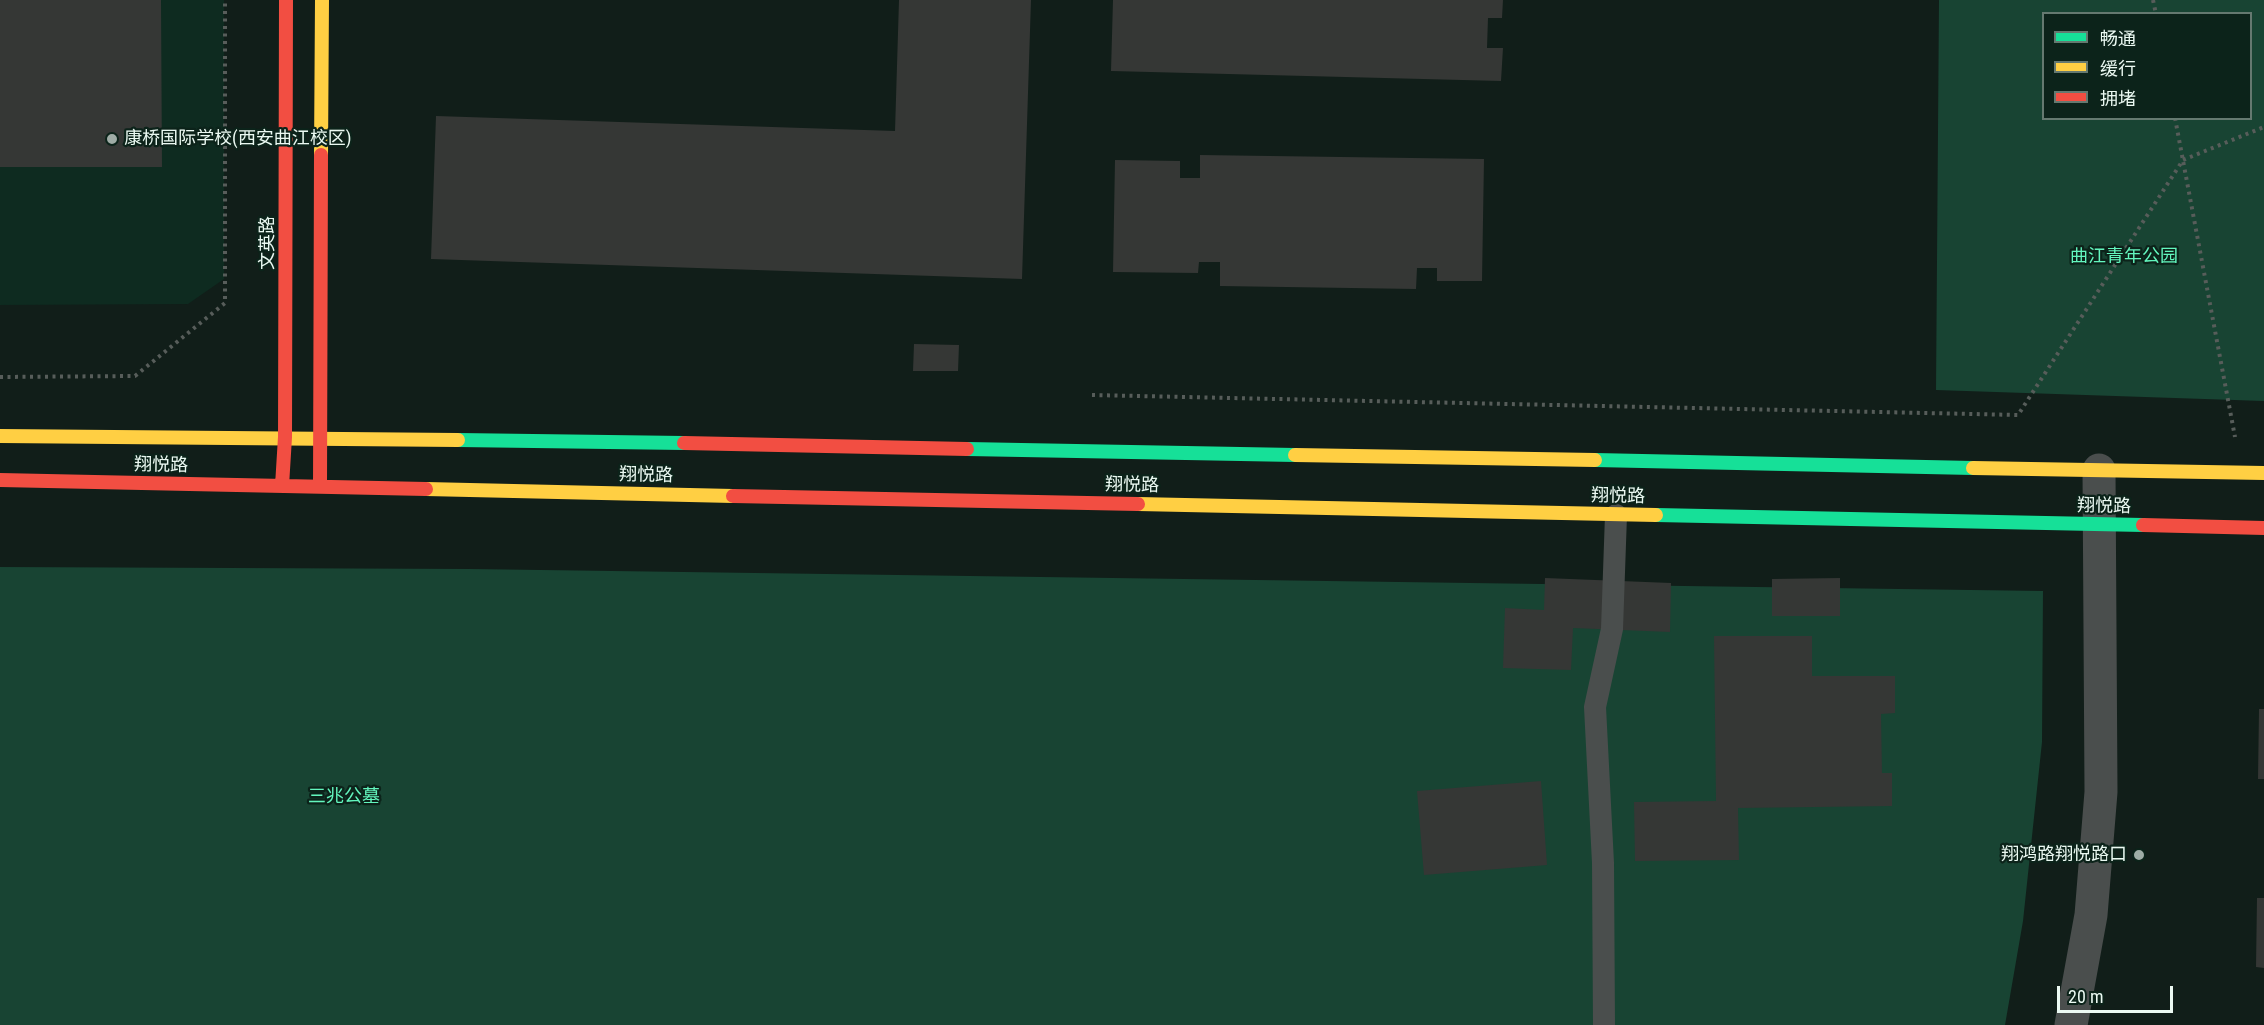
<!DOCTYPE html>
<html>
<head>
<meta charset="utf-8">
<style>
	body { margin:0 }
	#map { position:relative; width:2264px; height:1025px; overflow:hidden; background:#111e19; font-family:"Roboto Condensed","Noto Sans SC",sans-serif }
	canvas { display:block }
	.legend { position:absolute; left:2042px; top:12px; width:210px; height:108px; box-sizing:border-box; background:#0c231a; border:2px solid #657970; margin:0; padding:8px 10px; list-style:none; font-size:18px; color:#ebf9f2 }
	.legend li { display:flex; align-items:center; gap:12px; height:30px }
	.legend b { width:30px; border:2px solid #657970 }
	.scale { position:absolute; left:2057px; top:986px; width:116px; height:27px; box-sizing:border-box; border:3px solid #ebf9f2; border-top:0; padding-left:8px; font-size:18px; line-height:21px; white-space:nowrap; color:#ebf9f2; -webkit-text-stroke:4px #0c231a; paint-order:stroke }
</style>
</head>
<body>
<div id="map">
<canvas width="2264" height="1025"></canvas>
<ul class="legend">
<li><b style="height:8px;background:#16e098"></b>畅通</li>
<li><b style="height:8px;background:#ffcf43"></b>缓行</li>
<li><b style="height:8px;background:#f24e42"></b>拥堵</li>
</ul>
<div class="scale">20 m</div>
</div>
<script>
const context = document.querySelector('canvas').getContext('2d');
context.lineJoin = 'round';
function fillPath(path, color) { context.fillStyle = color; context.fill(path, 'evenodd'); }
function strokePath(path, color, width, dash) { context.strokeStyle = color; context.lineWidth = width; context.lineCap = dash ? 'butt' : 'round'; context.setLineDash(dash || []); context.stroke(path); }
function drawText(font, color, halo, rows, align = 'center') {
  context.font = font + ' "Roboto Condensed","Noto Sans SC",sans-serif'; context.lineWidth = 4.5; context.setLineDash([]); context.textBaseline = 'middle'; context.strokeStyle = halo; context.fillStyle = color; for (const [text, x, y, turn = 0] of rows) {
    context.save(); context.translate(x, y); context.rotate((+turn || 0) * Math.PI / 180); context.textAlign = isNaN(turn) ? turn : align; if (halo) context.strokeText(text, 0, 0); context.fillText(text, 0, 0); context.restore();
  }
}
fillPath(new Path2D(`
	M0,0H224V279L188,304L0,305Z`), '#0e2b20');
fillPath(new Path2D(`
	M1939,0H2264V401L1936,390ZM2044,14H2250V118H2044Z
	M0,567L470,569L2043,591L2042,742L2023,921L2005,1025H0Z`), '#184433');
fillPath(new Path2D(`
	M0,0H161L162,167H0Z
	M899,0H1031L1022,279L431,259L436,116L895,131Z
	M1113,0H1503L1502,18H1488L1487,48H1503L1501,81L1111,71Z
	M1200,155L1484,159L1482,281H1437V268H1417L1416,289L1220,286V262H1199L1198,273L1113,272L1115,160L1180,161V178H1200Z
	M914,344L959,345L958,371H913Z
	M1545,578L1671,583L1670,632L1573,628L1571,670L1503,668L1505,608L1544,610Z
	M1840,578V616H1772V579Z
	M1714,636H1812V676H1895V713L1881,714L1882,773H1892V806L1738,808L1739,860L1635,861L1634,802L1716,801Z
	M2259,709H2264V779H2258Z
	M1541,781L1547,865L1424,875L1417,791Z
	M2257,898H2264V968L2256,967Z`), '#353735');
strokePath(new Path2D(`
	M2153,0L2156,14
	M2175,118L2235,437
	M0,377L135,376L225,303V0
	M1092,395L2018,415L2183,160L2264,127`), '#575d5a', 4, [3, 4.5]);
strokePath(new Path2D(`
	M1604,1025L1603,863L1595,707L1612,629L1616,515`), '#4a4e4d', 22);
strokePath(new Path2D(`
	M2071,1025L2091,915L2101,792L2099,470`), '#4a4e4d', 33);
strokePath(new Path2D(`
	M458,440L684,443
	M967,449L1295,455
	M1595,460L1973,468
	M1656,515L2143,525`), '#16e098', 14);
strokePath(new Path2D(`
	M321,155L322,0
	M0,436L458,440
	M1295,455L1595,460
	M1973,468L2264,473
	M426,489L733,496
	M1138,504L1656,515`), '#ffcf43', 14);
strokePath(new Path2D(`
	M684,443L967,449
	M0,480L426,489
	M282,486L285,437L286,0
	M320,486L321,155
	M733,496L1138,504
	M2143,525L2264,528`), '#f24e42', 14);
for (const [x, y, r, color] of [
	[112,139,6,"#9faca6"],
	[2139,855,6,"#9faca6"]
]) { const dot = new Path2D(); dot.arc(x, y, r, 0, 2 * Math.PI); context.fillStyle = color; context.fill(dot); strokePath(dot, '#0c231a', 2); }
drawText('18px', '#ebf9f2', '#0c231a', [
	["康桥国际学校(西安曲江校区)",124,139],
	["翔鸿路翔悦路口",2127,855,"right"]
], 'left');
drawText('18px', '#ebf9f2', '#0c231a', [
	["文英路",268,243,-90],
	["翔悦路",161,466,1],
	["翔悦路",646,476,1],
	["翔悦路",1132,486,1],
	["翔悦路",1618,497,1],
	["翔悦路",2104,507,1]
]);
drawText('18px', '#63f6be', '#0c231a', [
	["曲江青年公园",2124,257],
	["三兆公墓",344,797]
]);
</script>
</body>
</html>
